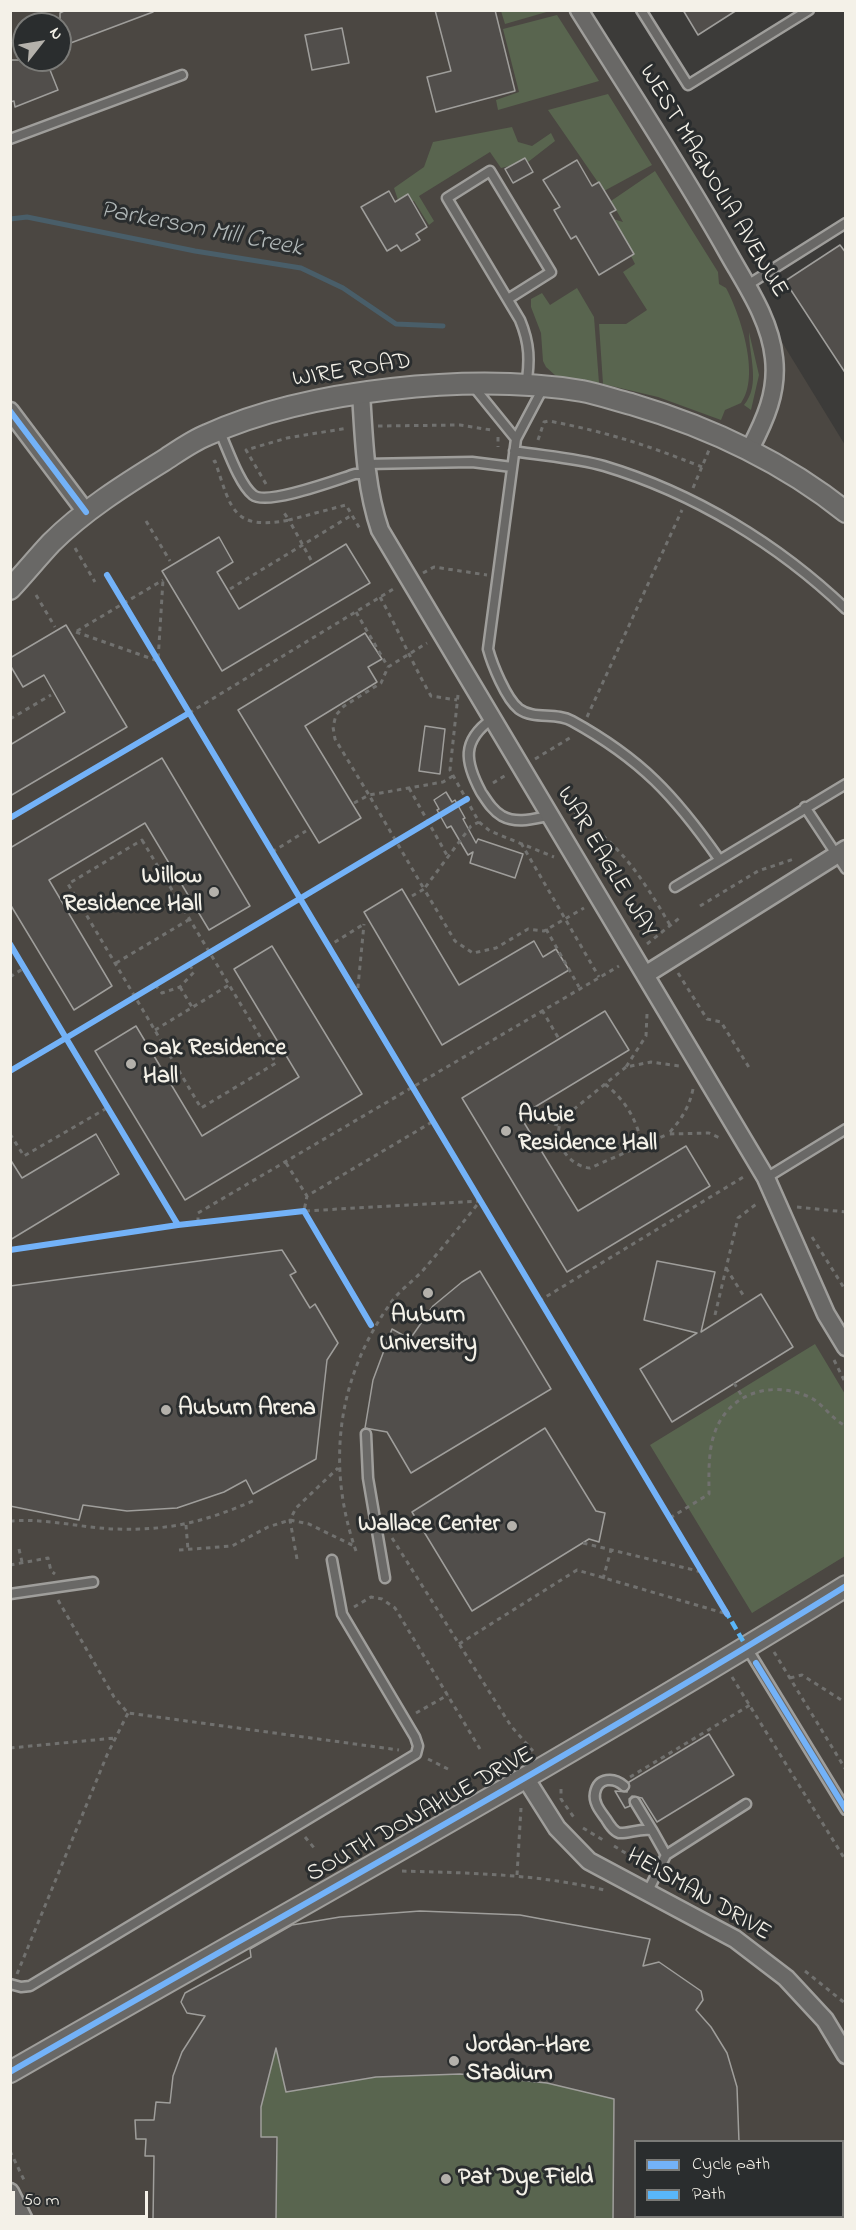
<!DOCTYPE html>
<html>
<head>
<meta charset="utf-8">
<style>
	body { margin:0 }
	#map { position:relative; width:856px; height:2230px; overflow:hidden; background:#3c3b39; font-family:"Indie Flower",sans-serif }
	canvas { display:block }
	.frame { position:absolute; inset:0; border:12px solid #f4f1e8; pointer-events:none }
	.legend { position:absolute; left:634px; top:2140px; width:210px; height:78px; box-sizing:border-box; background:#2a2d2e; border:2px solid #7b7b78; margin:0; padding:8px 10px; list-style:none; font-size:18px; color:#f4f1e8 }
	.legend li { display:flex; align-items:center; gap:12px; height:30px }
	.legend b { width:30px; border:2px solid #7b7b78 }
	.north { position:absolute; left:12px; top:12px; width:60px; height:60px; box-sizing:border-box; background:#2a2d2e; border:2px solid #7b7b78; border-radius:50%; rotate:59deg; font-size:16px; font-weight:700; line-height:24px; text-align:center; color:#f4f1e8 }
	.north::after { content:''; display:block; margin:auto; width:21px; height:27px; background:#b4b1ab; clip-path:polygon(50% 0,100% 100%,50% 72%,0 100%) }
	.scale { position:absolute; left:12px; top:2191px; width:136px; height:27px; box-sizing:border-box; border:3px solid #f4f1e8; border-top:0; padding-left:8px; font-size:18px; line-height:21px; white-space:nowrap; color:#f4f1e8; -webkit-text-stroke:4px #2a2d2e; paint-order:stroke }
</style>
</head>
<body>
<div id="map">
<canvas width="856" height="2230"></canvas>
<div class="frame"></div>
<ul class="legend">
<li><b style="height:8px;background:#73b2f8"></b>Cycle path</li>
<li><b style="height:8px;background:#59b6f9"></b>Path</li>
</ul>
<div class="north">N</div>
<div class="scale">50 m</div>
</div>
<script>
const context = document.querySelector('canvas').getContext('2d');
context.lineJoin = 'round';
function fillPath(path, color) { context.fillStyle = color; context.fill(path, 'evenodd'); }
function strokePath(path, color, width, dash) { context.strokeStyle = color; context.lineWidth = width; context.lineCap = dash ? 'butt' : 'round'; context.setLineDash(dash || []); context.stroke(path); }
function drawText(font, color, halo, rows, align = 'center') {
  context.font = font + ' "Indie Flower",sans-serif'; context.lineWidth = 6; context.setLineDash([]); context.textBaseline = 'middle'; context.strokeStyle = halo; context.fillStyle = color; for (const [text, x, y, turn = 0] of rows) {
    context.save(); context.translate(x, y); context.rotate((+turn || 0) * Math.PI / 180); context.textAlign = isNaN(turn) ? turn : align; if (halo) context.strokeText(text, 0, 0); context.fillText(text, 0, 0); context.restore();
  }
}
fillPath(new Path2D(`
	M11,11H579L845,445V2219L11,2220ZM24,24H60V60H24ZM636,2142H842V2216H636Z`), '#4b4742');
fillPath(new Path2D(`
	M501,11V10L550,11L505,24Z
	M557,15L599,81L498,110L496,100L519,92L503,29Z
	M608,94L652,165L604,191L548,110Z
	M512,127L518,142L532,146L551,133L555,141L528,162L501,168L490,152L419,196L434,221L429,225L414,201L400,206L394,188L424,167L433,142Z
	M655,171L718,272L719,284L726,288C740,314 761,376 741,403L725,410L721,420L658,397L603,384L599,324H626L647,310L623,272L635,264L631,256L634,254L613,219L623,222L611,201Z
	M577,288L594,317L599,383L556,376L546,367L543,361L541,333L531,307V299L542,293L550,305Z
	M749,332L759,375L751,410L744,405C761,385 749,356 749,332Z
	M815,1344L845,1394V1556L752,1613L650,1445Z
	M420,1911L520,1915L650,1939L641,1975L701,1991L703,2000L692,2015L727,2053L737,2087L739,2141L636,2142V2216H737V2219H153L154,2141L136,2139L135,2120H154L156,2102L170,2103C174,2069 183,2042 208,2017L187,2013L181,2002L185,1993L239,1963L254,1969L246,1934L340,1917Z`), '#59654f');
strokePath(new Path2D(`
	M10,219L27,217L195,251L301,268L343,288L396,324L443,326`), '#495e69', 5);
const building = new Path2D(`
	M66,10H153V12L60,47V13Z
	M435,10H495L515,91L436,112L427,77L451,71Z
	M683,10H737L698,35Z
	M342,28L349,63L312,70L305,35Z
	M10,60H46L58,90L15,107L14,101L10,102Z
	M525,158L533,172L513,183L505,169Z
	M577,160L592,186L599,182L616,210L610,213L634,254L599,275L576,236L571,239L554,210L560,207L543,180Z
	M389,191L395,202L408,194L427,227L416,234L420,240L401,251L397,245L387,251L361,207Z
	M840,245L846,253V374L785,281Z
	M219,537L233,562L217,572L239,609L346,544L370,583L222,671L162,571Z
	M66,625L127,727L10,796V745L65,712L44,675L23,687L10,665V658Z
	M365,633L382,659L368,667L377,682L305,726L361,818L319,843L238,710Z
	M425,726L445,729L440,774L419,771Z
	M162,758L250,906L209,930L145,823L49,880L112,986L74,1010L10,904V848Z
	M446,792L452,802L455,800L465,818L463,819L476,843L478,839L523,854L515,878L470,863L473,852L468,855L451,826L447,828L437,810L439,809L434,800Z
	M402,889L459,985L534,941L543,957L556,949L569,970L442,1045L364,912Z
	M272,946L362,1094L185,1200L95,1051L136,1026L202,1136L299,1077L234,969Z
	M605,1011L629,1050L520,1116L578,1211L686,1146L710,1186L567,1272L462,1098Z
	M96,1134L119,1174L10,1240V1159L22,1178Z
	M282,1250L296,1272L290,1275L310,1308L315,1304L338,1343L327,1360L316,1459L253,1494L246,1480L224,1492L177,1508L127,1511L83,1505L79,1520L10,1506V1286Z
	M657,1261L715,1272L701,1332L761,1294L793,1347L672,1422L640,1369L697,1333L644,1320Z
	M480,1271L551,1389L411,1473L387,1432L365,1428L373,1380L392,1329L410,1339L433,1306L462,1282Z
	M545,1428L596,1511L605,1513L599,1542L589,1539L472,1611L412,1512Z
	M709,1734L734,1775L657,1822L642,1798L632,1796L629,1799L630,1806L625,1808L615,1791L627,1792L629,1782Z
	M420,1911L520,1915L650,1939L643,1966L659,1962L701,1991L703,2000L696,2010L711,2027L727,2053L737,2087L739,2142H636V2220H613L614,2099L547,2083L460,2074L376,2077L286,2092L276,2048L261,2107V2137H277L276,2220H153L154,2156H145L146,2139H136L135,2120H154L156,2102L170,2103L173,2076L182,2052L205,2016L187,2013L181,2002L185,1993L251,1957L250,1949L292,1925L340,1917Z`);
fillPath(building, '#514e4b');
strokePath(building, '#9f9e9b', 1.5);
const service = new Path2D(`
	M641,10L688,85L809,10
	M10,139L182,75
	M746,286L846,223
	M508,299L551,272L490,171L447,198L520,320C530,344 530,361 526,387
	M473,386L516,439
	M543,388L516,439L488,649C492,664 506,699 519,709C534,720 556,712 572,721C641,759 675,796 719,859
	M219,430C227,447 239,484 253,495C267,506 336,480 355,474H367
	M514,451C544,456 576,458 604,466C694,493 778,544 846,609
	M366,464L472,462L512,467
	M492,719C461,741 465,762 481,792C487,801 492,810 502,816C517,824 533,819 548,816
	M805,807L846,869
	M675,887L846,784
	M766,1178L846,1129
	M366,1434L368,1478L385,1578
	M10,1594L93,1582
	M747,1648L846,1810
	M624,1786C614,1777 598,1777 595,1793C593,1803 601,1812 606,1819C609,1824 613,1831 619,1833C628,1834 639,1828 652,1830L666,1855
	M635,1802L652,1830
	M647,1893L666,1855L746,1804
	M10,1984L21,1987L30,1986L416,1754L418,1746L415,1737L342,1614L332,1560`);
const minor = new Path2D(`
	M579,10C629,90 681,169 727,251C746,285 770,319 774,358C778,392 765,420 750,449
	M361,393C364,439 365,486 380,530L766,1178L826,1314L846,1347
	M10,411L86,512
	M645,975L846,849
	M526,1779L557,1828L589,1861L735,1939L786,1978L825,2020L846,2055
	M10,2192L24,2220`);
const tertiary = new Path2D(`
	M10,589C24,574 37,558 51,543C83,511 124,485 163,461C177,452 192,441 207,435C309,389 472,373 582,391C598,394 615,400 631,404C709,427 782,461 846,512
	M10,2072C290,1911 572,1756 846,1586`);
strokePath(service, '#9f9e9b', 13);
strokePath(minor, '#9f9e9b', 21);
strokePath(tertiary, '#9f9e9b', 24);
strokePath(new Path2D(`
	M378,426L460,425L491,430
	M498,437V447
	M538,440L544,422L549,421C607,432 647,445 702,467
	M213,462L215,461C231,508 232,531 289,520L282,510
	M266,484L246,450L287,438L348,428
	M693,488L709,450
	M146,521L170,561
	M75,548L95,582
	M311,560L289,520L346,505L360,529
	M423,573L434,567L487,575
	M230,589L352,515
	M36,595L55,627
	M380,597C399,631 412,663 431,696L457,700
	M356,612L388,667
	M77,631L163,580
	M76,632L158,661L163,580
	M458,695L450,770L479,822L490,831L554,857
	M189,713L395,588
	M587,717L682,510
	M10,719L51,695
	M535,759L573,736
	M453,776L443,782L369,795L424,889L471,826L479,822
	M493,783L506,775
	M409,788L448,857
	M354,803L369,795L335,739L333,727L336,715L344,706L381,683L388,667L427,643
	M567,808C620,844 638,871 670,925
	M142,840L276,1063L201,1108L68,884Z
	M521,843L599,977
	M272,852L306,831
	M412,896L424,889L455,941L473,953L496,948L528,929L544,931L584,908
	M700,906L758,871L794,859
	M546,929L579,987
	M647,944L682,916
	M327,947L364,924
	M116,963L190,919
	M678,973L707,1019L721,1022L750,1069
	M10,977L24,968
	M155,985L162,993L180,987L194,972L189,964
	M180,987L192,1007
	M357,997L364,924
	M542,1010L559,1039
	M647,1014L646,1036L626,1067L651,1062L679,1066
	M155,1030L229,985
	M626,1067L563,1118C550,1138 567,1166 590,1168L668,1134
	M605,1084C627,1102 636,1119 643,1147
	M693,1089C689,1108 681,1120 668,1134L709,1133L722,1139
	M528,1117L558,1125
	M432,1122L307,1196L304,1211L479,1201
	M10,1134L24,1156L107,1108
	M286,1163L307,1196
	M797,1207L846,1212
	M198,1222V1213L619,966
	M812,1237L846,1291
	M726,1268L745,1298
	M539,1301L745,1176
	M715,1315L738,1218L759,1202
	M834,1360L846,1384
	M734,1383L742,1396
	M670,1518L709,1494C709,1476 708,1456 713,1438C725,1394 770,1379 809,1397C823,1403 831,1419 846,1426
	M10,1521C47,1518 81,1528 116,1529C170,1531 207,1521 255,1500
	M186,1525L188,1550
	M392,1538L511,1726L533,1751
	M583,1543L702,1572
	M19,1549L22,1562
	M179,1550L232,1546L268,1527L290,1520L309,1524L354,1546
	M356,1551C326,1466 337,1378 390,1304C399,1290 414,1281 425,1268C444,1246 462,1224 480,1201
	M297,1559L290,1520L296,1508L338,1468
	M10,1565L48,1558L51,1571L55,1574
	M603,1579L611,1550
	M58,1600L114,1697L128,1713L399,1750
	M354,1607L371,1597L382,1599L395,1608L480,1749
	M459,1644L577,1570L727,1614
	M774,1652L846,1770
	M732,1677L846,1861
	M790,1678L802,1675L846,1703
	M416,1713L448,1695
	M10,1748L115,1738
	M428,1759L448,1769
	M630,1777L750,1705
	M561,1789V1799L575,1819
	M583,1828L603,1840
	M305,1837L315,1849
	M614,1846L647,1866
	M402,1871C470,1873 538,1874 604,1890
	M517,1875L521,1808
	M671,1880L696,1897
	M805,1971L846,2004
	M17,1974L107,1755L128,1713
	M10,2151L25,2182`), '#71716f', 3, [4.5, 4.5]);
strokePath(service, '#696866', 8);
strokePath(minor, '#696866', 16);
strokePath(tertiary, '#696866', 20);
strokePath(new Path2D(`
	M725,1610L747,1648`), '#59b6f9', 4.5, [9, 4.5]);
strokePath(new Path2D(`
	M10,411L86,512
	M107,575L727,1614
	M10,818L189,713
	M10,944L66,1038L467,799
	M10,1071L66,1038L178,1225L304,1211L371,1325
	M10,1250L178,1225
	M756,1663L846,1810
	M10,2072C290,1911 572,1756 846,1586`), '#73b2f8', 6);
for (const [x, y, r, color] of [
	[214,892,6,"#b4b1ab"],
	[131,1064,6,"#b4b1ab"],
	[506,1131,6,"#b4b1ab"],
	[428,1293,6,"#b4b1ab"],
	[166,1410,6,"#b4b1ab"],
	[512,1526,6,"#b4b1ab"],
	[454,2061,6,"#b4b1ab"],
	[446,2179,6,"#b4b1ab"]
]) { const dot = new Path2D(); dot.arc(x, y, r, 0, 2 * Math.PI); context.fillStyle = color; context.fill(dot); strokePath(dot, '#2a2d2e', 2); }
drawText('24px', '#f4f1e8', '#2a2d2e', [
	["WEST MAGNOLIA AVENUE",712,182,59],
	["WIRE ROAD",352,372,-9],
	["WAR EAGLE WAY",605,863,59],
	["SOUTH DONAHUE DRIVE",421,1816,-29],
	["HEISMAN DRIVE",698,1896,30]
]);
drawText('bold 24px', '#f4f1e8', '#2a2d2e', [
	["Willow",202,878,"right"],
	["Residence Hall",202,906,"right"],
	["Oak Residence",143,1050],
	["Hall",143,1078],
	["Aubie",518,1117],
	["Residence Hall",518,1145],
	["Auburn",428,1317,"center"],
	["University",428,1345,"center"],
	["Auburn Arena",178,1410],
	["Wallace Center",500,1526,"right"],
	["Jordan-Hare",466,2047],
	["Stadium",466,2075],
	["Pat Dye Field",458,2179]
], 'left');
drawText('italic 26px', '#b0b7b7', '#2a2d2e', [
	["Parkerson Mill Creek",201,231,11]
]);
</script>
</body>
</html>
